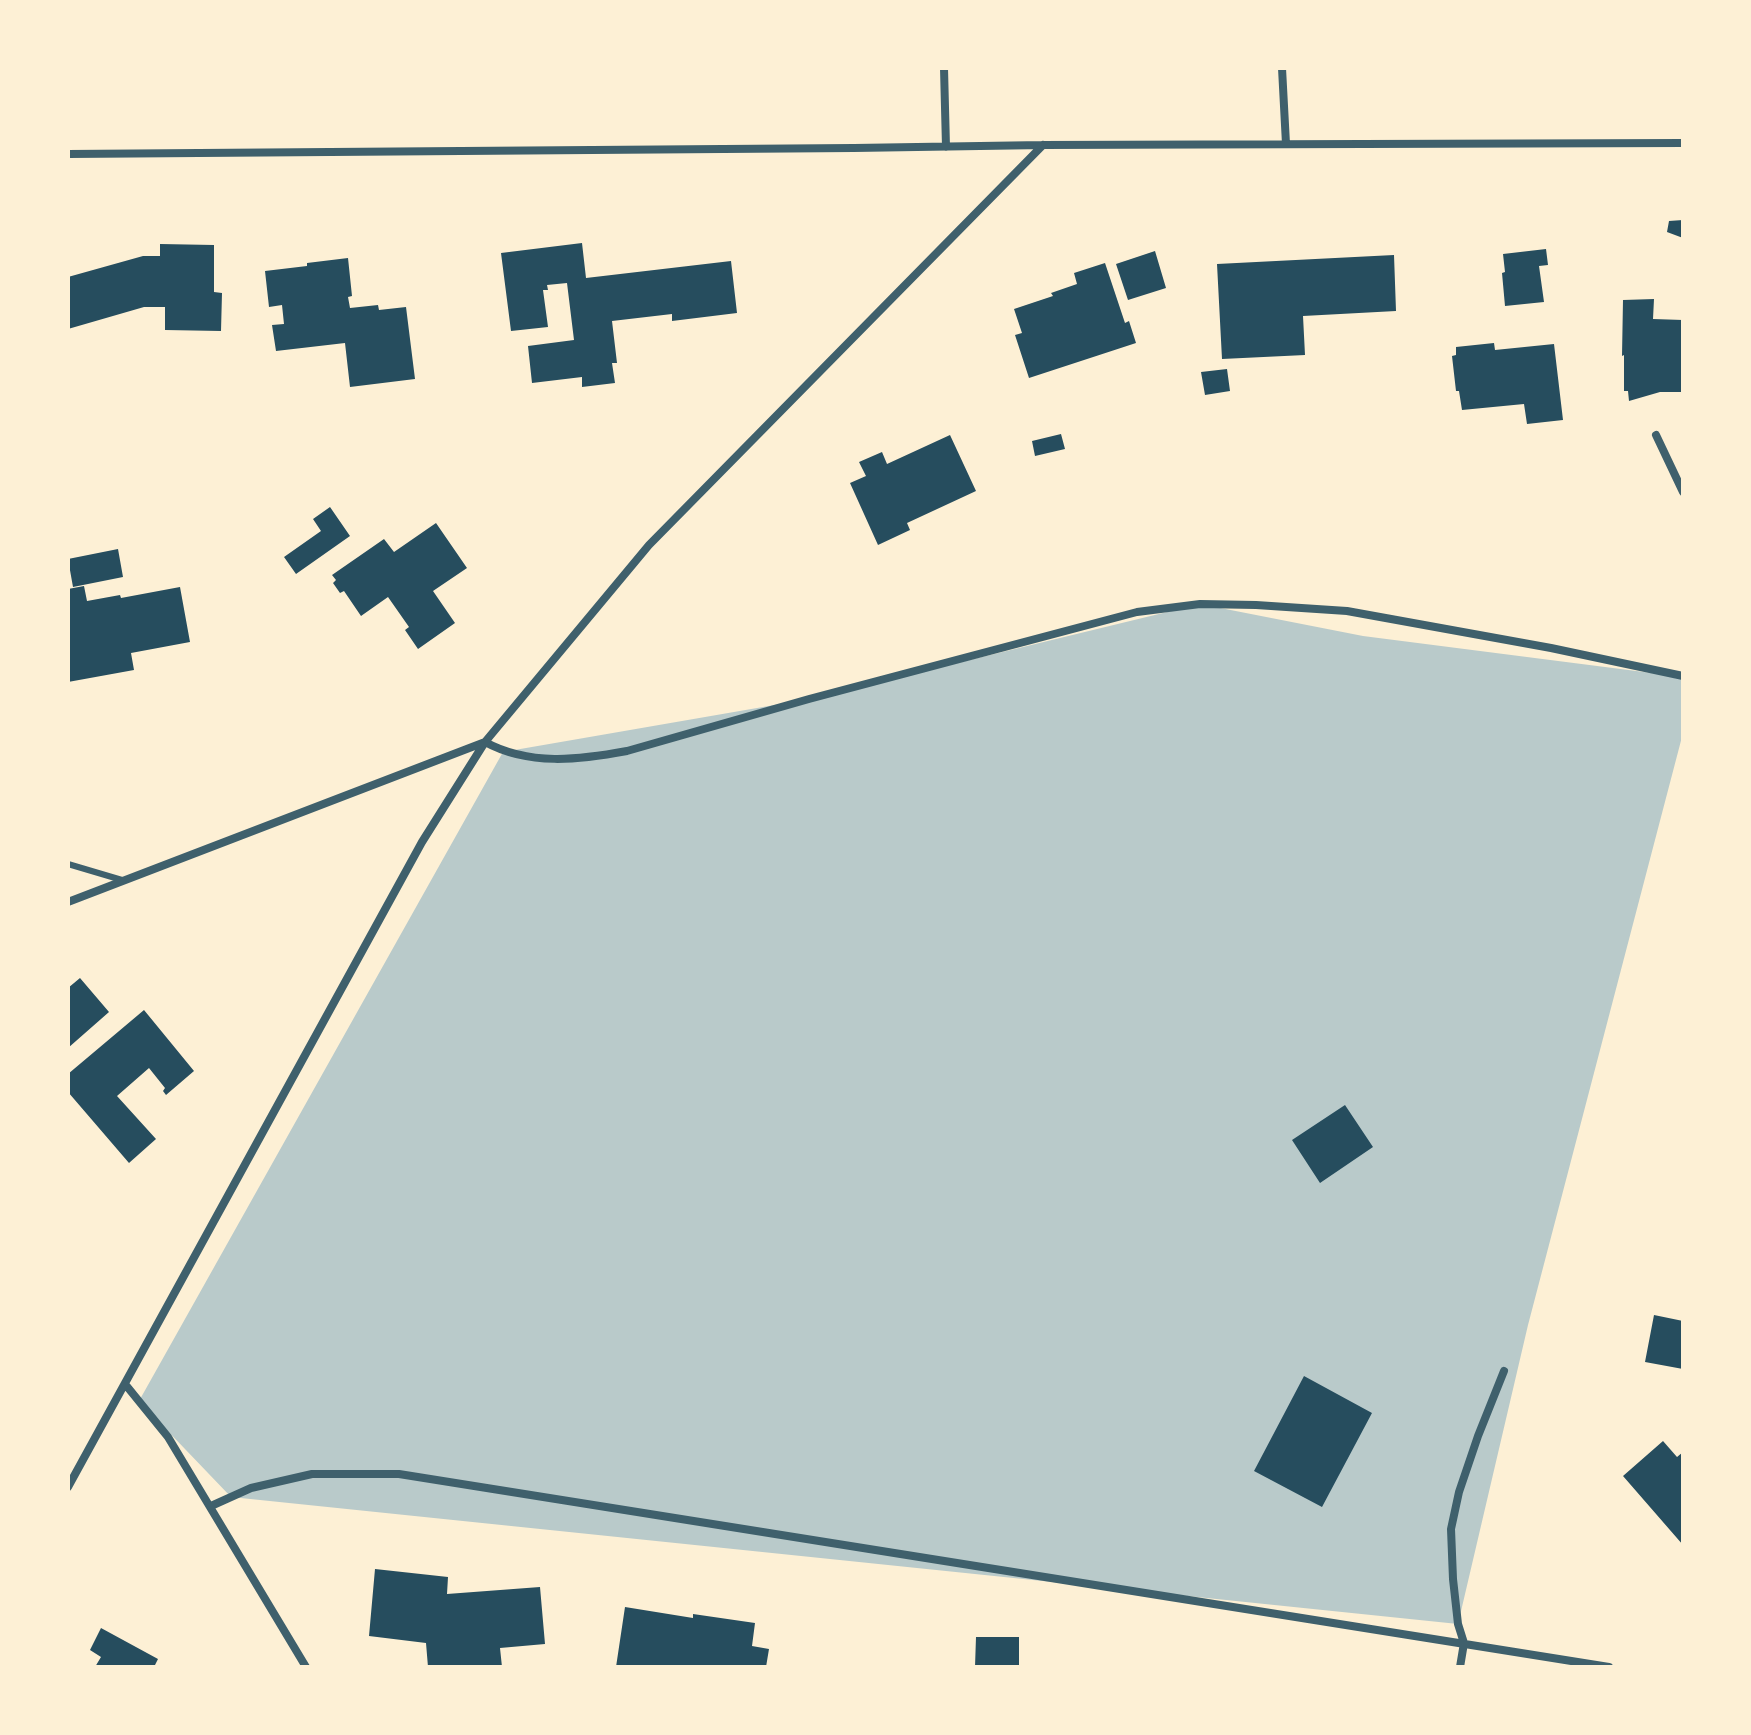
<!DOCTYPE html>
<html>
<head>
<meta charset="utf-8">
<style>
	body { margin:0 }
	#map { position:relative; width:1751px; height:1735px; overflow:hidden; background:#fdf0d5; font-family:"Titillium Web",sans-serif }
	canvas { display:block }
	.frame { position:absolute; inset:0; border:70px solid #fdf0d5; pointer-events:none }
</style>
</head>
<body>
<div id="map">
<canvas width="1751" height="1735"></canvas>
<div class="frame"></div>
</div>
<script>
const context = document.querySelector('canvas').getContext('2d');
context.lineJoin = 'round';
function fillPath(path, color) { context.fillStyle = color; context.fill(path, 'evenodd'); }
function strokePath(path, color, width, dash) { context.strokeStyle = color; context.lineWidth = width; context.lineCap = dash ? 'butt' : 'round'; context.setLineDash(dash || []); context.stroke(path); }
fillPath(new Path2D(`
	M1200,604L1363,636L1683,677V733L1528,1325L1458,1624L231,1497L139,1401L503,752L809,699Z`), '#b9caca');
fillPath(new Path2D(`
	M1683,220V238L1667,232L1669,221Z
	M582,243L586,278L731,261L737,313L672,321V314L612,321L617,363H612L615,383L582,387V377L532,383L528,346L574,340L567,283L547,285L548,290H543L548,327L511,331L501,253Z
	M160,244L214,245V292L222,293L221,331L165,330V307H144L68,329V277L143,256H160Z
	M1546,249L1548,265L1539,266L1544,302L1505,306L1502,273L1505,272L1503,254Z
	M1155,251L1166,288L1128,300L1116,264Z
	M1394,255L1396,311L1303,316L1305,355L1222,359L1217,264Z
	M348,258L352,296L348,297L350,308L378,305L379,310L406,307L415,379L350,387L345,343L276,351L272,325L284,324L282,305L269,307L265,271L307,266V263Z
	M1105,263L1125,323L1129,321L1136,343L1029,378L1015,335L1022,333L1014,309L1053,296L1051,293L1077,284L1074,273Z
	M1654,299L1653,319L1683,320V392H1660L1629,401L1628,391H1624V355L1622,356L1623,300Z
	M1494,343L1495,350L1554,344L1563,420L1527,424L1524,404L1462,410L1459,391H1456L1452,356L1456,355V347Z
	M1227,369L1230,391L1205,395L1201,372Z
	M1061,434L1065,449L1035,456L1032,441Z
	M950,435L976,491L907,523L910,530L878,545L850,483L866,476L859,462L882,452L887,464Z
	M330,507L350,536L296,574L284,557L321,531L313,519Z
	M436,523L467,568L433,591L455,623L418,649L405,630L409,627L388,597L361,616L344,591L340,593L333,583L336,580L332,575L384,539L394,552Z
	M118,549L123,577L73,587L68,559Z
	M84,586L87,601L120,595L121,598L180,587L190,642L131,653L134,670L68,682V589Z
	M80,978L109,1012L68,1048V988Z
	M144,1010L194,1071L166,1095L163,1091L165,1088L149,1068L117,1096L156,1139L129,1163L68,1092V1074Z
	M1345,1105L1373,1147L1320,1183L1292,1140Z
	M1654,1315L1683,1321V1369L1645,1362Z
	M1304,1376L1372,1413L1322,1507L1254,1471Z
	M1663,1441L1677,1457L1683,1452V1545L1623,1476Z
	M375,1569L448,1577L447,1594L540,1587L545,1644L500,1648L502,1667H428L426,1643L369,1636Z
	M625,1607L693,1618V1614L755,1623L752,1646L769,1649L766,1667H616Z
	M101,1628L158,1659L154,1667H95L101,1657L90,1650Z
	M976,1637H1019V1667H975Z`), '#264d5e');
strokePath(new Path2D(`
	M68,864L122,880`), '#3f606c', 6);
strokePath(new Path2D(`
	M944,68L946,147
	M1282,68L1286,144
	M68,154L854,148L1043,145L1683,143
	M1656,435L1683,492
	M68,902L485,742C529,766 579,760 627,751L809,699L1137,612L1200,604L1256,605L1347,611L1551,648L1683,676
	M125,1384L168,1437L306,1667
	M68,1487L422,842L485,742L649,545L1043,145
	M211,1506L251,1488L312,1474H399L1609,1667
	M1460,1667L1464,1643L1458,1624L1453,1579L1451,1529L1459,1492L1478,1436L1504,1371`), '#3f606c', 8);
</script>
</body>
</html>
